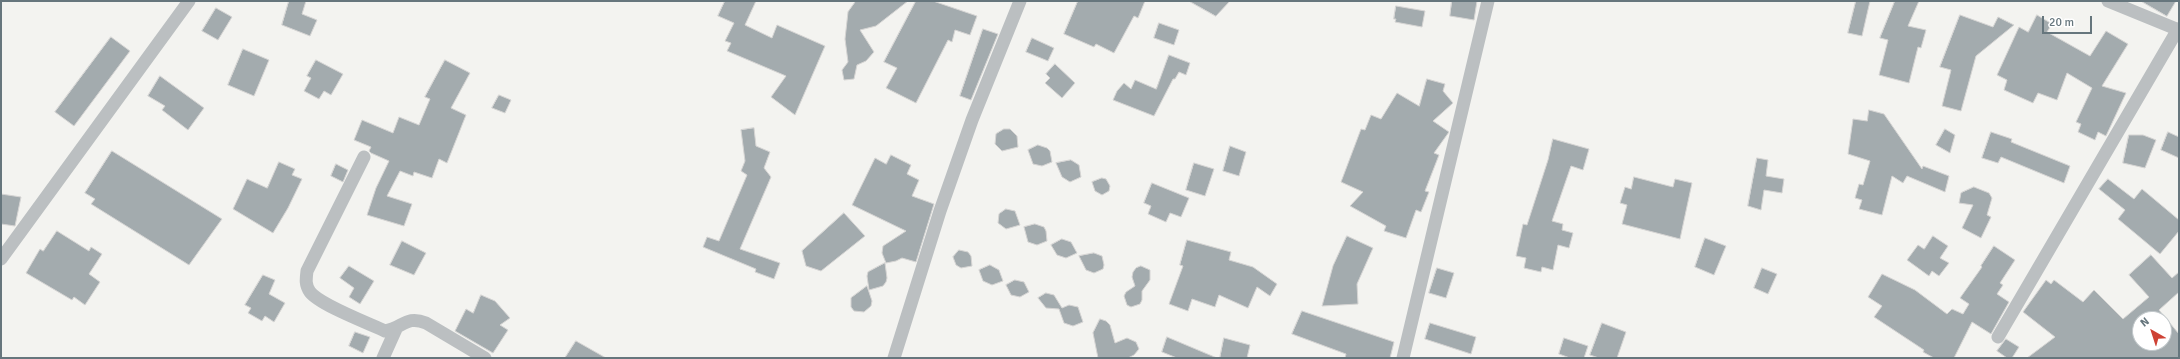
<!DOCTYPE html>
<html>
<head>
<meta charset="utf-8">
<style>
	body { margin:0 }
	#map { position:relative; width:2180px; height:359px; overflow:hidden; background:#f3f3f0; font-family:Signika,sans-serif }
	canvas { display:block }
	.frame { position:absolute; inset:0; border:2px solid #66767d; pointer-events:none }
	.north { position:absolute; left:2132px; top:311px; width:40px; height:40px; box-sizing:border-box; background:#fff; border:1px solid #c2c8cb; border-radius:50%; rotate:321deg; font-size:11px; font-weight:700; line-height:16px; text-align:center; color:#66767d }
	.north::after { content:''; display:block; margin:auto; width:14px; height:18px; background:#ce4235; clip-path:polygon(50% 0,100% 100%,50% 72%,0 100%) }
	.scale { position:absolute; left:2042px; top:16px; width:50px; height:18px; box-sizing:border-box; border:2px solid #66767d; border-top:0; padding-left:5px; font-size:12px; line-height:14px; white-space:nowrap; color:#66767d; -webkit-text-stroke:3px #fff; paint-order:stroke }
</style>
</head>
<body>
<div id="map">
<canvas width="2180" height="359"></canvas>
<div class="frame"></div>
<div class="north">N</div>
<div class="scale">20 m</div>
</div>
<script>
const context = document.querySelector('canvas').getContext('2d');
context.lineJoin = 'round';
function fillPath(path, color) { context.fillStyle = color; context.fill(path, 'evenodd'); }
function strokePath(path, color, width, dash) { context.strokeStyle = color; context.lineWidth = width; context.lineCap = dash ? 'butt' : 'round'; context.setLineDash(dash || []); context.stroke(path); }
const building = new Path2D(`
	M289,1H306L302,14L317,20L310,36L282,25Z
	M725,1H756L745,25L772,38L777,25L825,46L795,115L771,97L786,76L727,51L731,43L725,41L734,23L718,16Z
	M856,1H908L876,26L860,30L874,52L866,61L857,65L854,79L844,80L842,70L848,62L845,39L848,12Z
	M916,1H933L977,16L970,35L955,30L952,42L948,40L916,103L886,88L897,68L884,62Z
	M1078,1H1145L1138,18L1134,16L1114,53L1096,44L1094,47L1064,34Z
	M1189,1H1230L1216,16Z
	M1452,1H1477L1474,20L1450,16Z
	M1856,1H1870L1862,36L1848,33Z
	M1895,1H1919L1908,26L1926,30L1921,48L1918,47L1909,83L1879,75L1888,40L1880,38Z
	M2141,1H2176L2167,16Z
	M1396,6L1425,11L1422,27L1395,22L1396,19H1394Z
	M216,8L232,17L218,40L202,31Z
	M1960,15L1993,27L1998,17L2014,25L1976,56L1961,111L1942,106L1951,70L1940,67Z
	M2037,15L2052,24L2047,32L2090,56L2106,31L2128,44L2102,86L2126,93L2106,136L2098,132L2095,140L2078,132L2081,124L2076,122L2092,88L2067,73L2057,100L2038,93L2033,103L2004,90L2007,80L1997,75L2019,27L2028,32Z
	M1159,23L1179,30L1174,45L1154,38Z
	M983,29L998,34L971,100L960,96Z
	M111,37L130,51L74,126L55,112Z
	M1032,38L1054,48L1048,61L1026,52Z
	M243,49L269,60L254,96L228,85Z
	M1169,55L1190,63L1186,75L1179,72L1175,79H1173L1154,116L1113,100L1117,91L1124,83L1131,89L1135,80L1156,89Z
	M316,60L343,74L331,95L324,91L319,99L304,91L311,78L307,76Z
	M445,60L470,73L451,108L466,115L447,163L439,159L432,178L414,172L413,176L400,171L387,196L412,204L404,226L367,215L376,188L389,161L371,153L369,151L371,147L354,140L362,120L393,133L399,117L419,125L430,99L425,97Z
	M1055,64L1075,83L1062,98L1045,83L1050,78L1046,74Z
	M160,76L204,108L188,130L162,110L165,106L148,96Z
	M1427,79L1445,84L1443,91L1453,103L1433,121L1449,132L1434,153L1439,155L1425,191L1429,192L1421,212L1416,210L1406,238L1384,231L1386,226L1350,206L1363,192L1341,182L1361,129L1365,130L1371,115L1381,119L1397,93L1419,106Z
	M499,95L511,100L505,113L492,108Z
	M1869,110L1884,114L1922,169L1923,166L1949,176L1945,192L1907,176L1903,183L1892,176L1882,215L1859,209L1862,200L1855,198L1859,184L1863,185L1870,161L1848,154L1853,119L1867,121Z
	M754,128L756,146L770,152L764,168L771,177L740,249L780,263L774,279L755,272L756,269L703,247L707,237L719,241L747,175L741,171L745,161L741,130Z
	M1004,129H1010L1017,136L1018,147L1002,151L995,144L996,134Z
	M1945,129L1955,135L1950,153L1936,145Z
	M1991,132L2012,139L2011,142L2070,166L2064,183L2001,157L1998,163L1982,158Z
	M2168,132L2179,137V158L2161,150Z
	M2129,135H2143L2156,140L2145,168L2123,163Z
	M1553,139L1589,149L1583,170L1571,166L1552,221L1563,224L1562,230L1573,233L1569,248L1558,245L1553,270L1542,267L1541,272L1524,268L1526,258L1516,256L1523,224L1527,225L1548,160Z
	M1038,145L1047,148L1050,151L1052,162L1042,166L1033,164L1028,150Z
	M1230,146L1246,152L1239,176L1223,171Z
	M112,151L222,219L189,265L91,204L95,199L85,193Z
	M891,155L911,165L907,174L919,180L912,196L934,204L916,262L902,258L896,261L886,263L882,253L883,246L906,231L852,205L875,158L886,164Z
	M1757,158L1768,160L1766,176L1784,179L1782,193L1764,190L1761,210L1748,206Z
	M1071,160L1079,165L1081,177L1070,182L1062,177L1056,163Z
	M279,162L295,169L292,175L302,179L288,208L273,233L233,209L247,179L267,188Z
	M1194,163L1214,169L1205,196L1186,190Z
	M336,164L348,170L343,182L331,176Z
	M1634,177L1673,187L1675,179L1692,183L1680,239L1622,224L1627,205L1620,203L1625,187L1631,189Z
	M1102,178L1106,179L1110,186L1109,191L1102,195L1095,191L1092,182Z
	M2108,179L2134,199L2142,189L2179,220V231L2160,254L2118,219L2125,210L2099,189Z
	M1152,183L1189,198L1181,217L1170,213L1166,222L1148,214L1151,206L1144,203Z
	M1974,187L1989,193L1992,198L1987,215L1991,217L1981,238L1962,228L1973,205L1959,203L1961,193Z
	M1,194L21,197L15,226L1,224Z
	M1006,209L1015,211L1020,225L1006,229L998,223L999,214Z
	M844,213L865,236L821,271L806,266L802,251Z
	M1035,224L1044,227L1046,231L1047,241L1037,245L1028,242L1024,227Z
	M57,231L89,251L91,247L102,254L89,274L100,282L85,305L74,297L72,300L26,273L40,249L43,251Z
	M1347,236L1373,248L1357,284L1358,304L1322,306L1333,266Z
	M1933,236L1948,246L1940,258L1949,263L1939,276L1932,271L1929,276L1907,260L1918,245L1924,249Z
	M1705,238L1726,246L1714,275L1695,267Z
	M1062,239L1071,242L1077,253L1066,258L1057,255L1051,245Z
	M1187,240L1231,252L1229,260L1253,267L1277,284L1270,296L1257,287L1248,308L1219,295L1215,307L1192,299L1188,311L1169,304L1183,266L1180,265Z
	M402,241L426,253L414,275L390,265Z
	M1994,246L2015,260L2000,283L2003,285L1997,294L2009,302L1991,334L1972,322L1954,358H1934L1923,352L1924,350L1874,317L1882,306L1868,297L1882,274L1915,290L1947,314L1952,309L1963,314L1969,304L1960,298L1982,267L1981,266Z
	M959,250L968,252L971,256L972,266L961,268L956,265L953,257Z
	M1094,253L1102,256L1104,265L1103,269L1094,273L1086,270L1079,256Z
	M2151,255L2172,278L2179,272V292L2159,310L2179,334V358H2027L2055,337L2023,312L2046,280L2051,284L2054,280L2083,302L2094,290L2123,319L2149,297L2129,275ZM2140,319H2164V343H2140Z
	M885,263L887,278L886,282L883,286L869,290L867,276L868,272Z
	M990,265L999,270L1003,281L992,285L983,281L979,270Z
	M349,266L374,281L360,304L349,297L354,288L340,278Z
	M1141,266L1150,270V280L1142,291V300L1140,304L1131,307L1127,305L1124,296L1126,292L1135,286L1132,277L1133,272L1136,268Z
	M1437,268L1454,273L1446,298L1429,293Z
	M1762,268L1777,274L1768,294L1754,288Z
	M263,275L275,280L269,294L285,303L274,322L265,316L262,321L248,313L251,308L245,305Z
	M1015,280L1024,282L1029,292L1020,297L1011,295L1006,285Z
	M867,286L872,301L871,306L864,312L854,311L851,307V298Z
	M1046,293L1054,295L1062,308L1069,305L1078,307L1083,322L1073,326L1064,323L1059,309L1046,308L1038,298Z
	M481,295L495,301L510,318L500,325L508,330L493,353L455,331L466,309L473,313Z
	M1302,311L1394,342L1390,358H1345L1346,354L1292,334Z
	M1100,319L1106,321L1110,325L1115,343L1127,338L1136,342L1139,349L1134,355L1128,358H1098L1093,333Z
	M1430,323L1476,337L1471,354L1425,339Z
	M1602,323L1626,332L1617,358H1599L1590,355Z
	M355,332L370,337L363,353L349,346Z
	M1167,337L1217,358H1177L1162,352Z
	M1224,338L1250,345L1247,358H1220Z
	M1564,338L1588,346L1584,358H1570L1559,354Z
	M2006,339L2019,347L2012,358H2007L1997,351Z
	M576,341L606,358H565Z`);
fillPath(building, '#a3abae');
strokePath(building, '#d5d4d3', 1);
strokePath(new Path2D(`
	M2108,1L2179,30
	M364,157L307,271C306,279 305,285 310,292C320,305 368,323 385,331C403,328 406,315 426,323L485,358
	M1,259L189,1
	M1998,337L2178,29
	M383,358L396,329
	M894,358L940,211L972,120L1020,1
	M1403,358L1488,1`), '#bbbfc1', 13);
</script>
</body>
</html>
